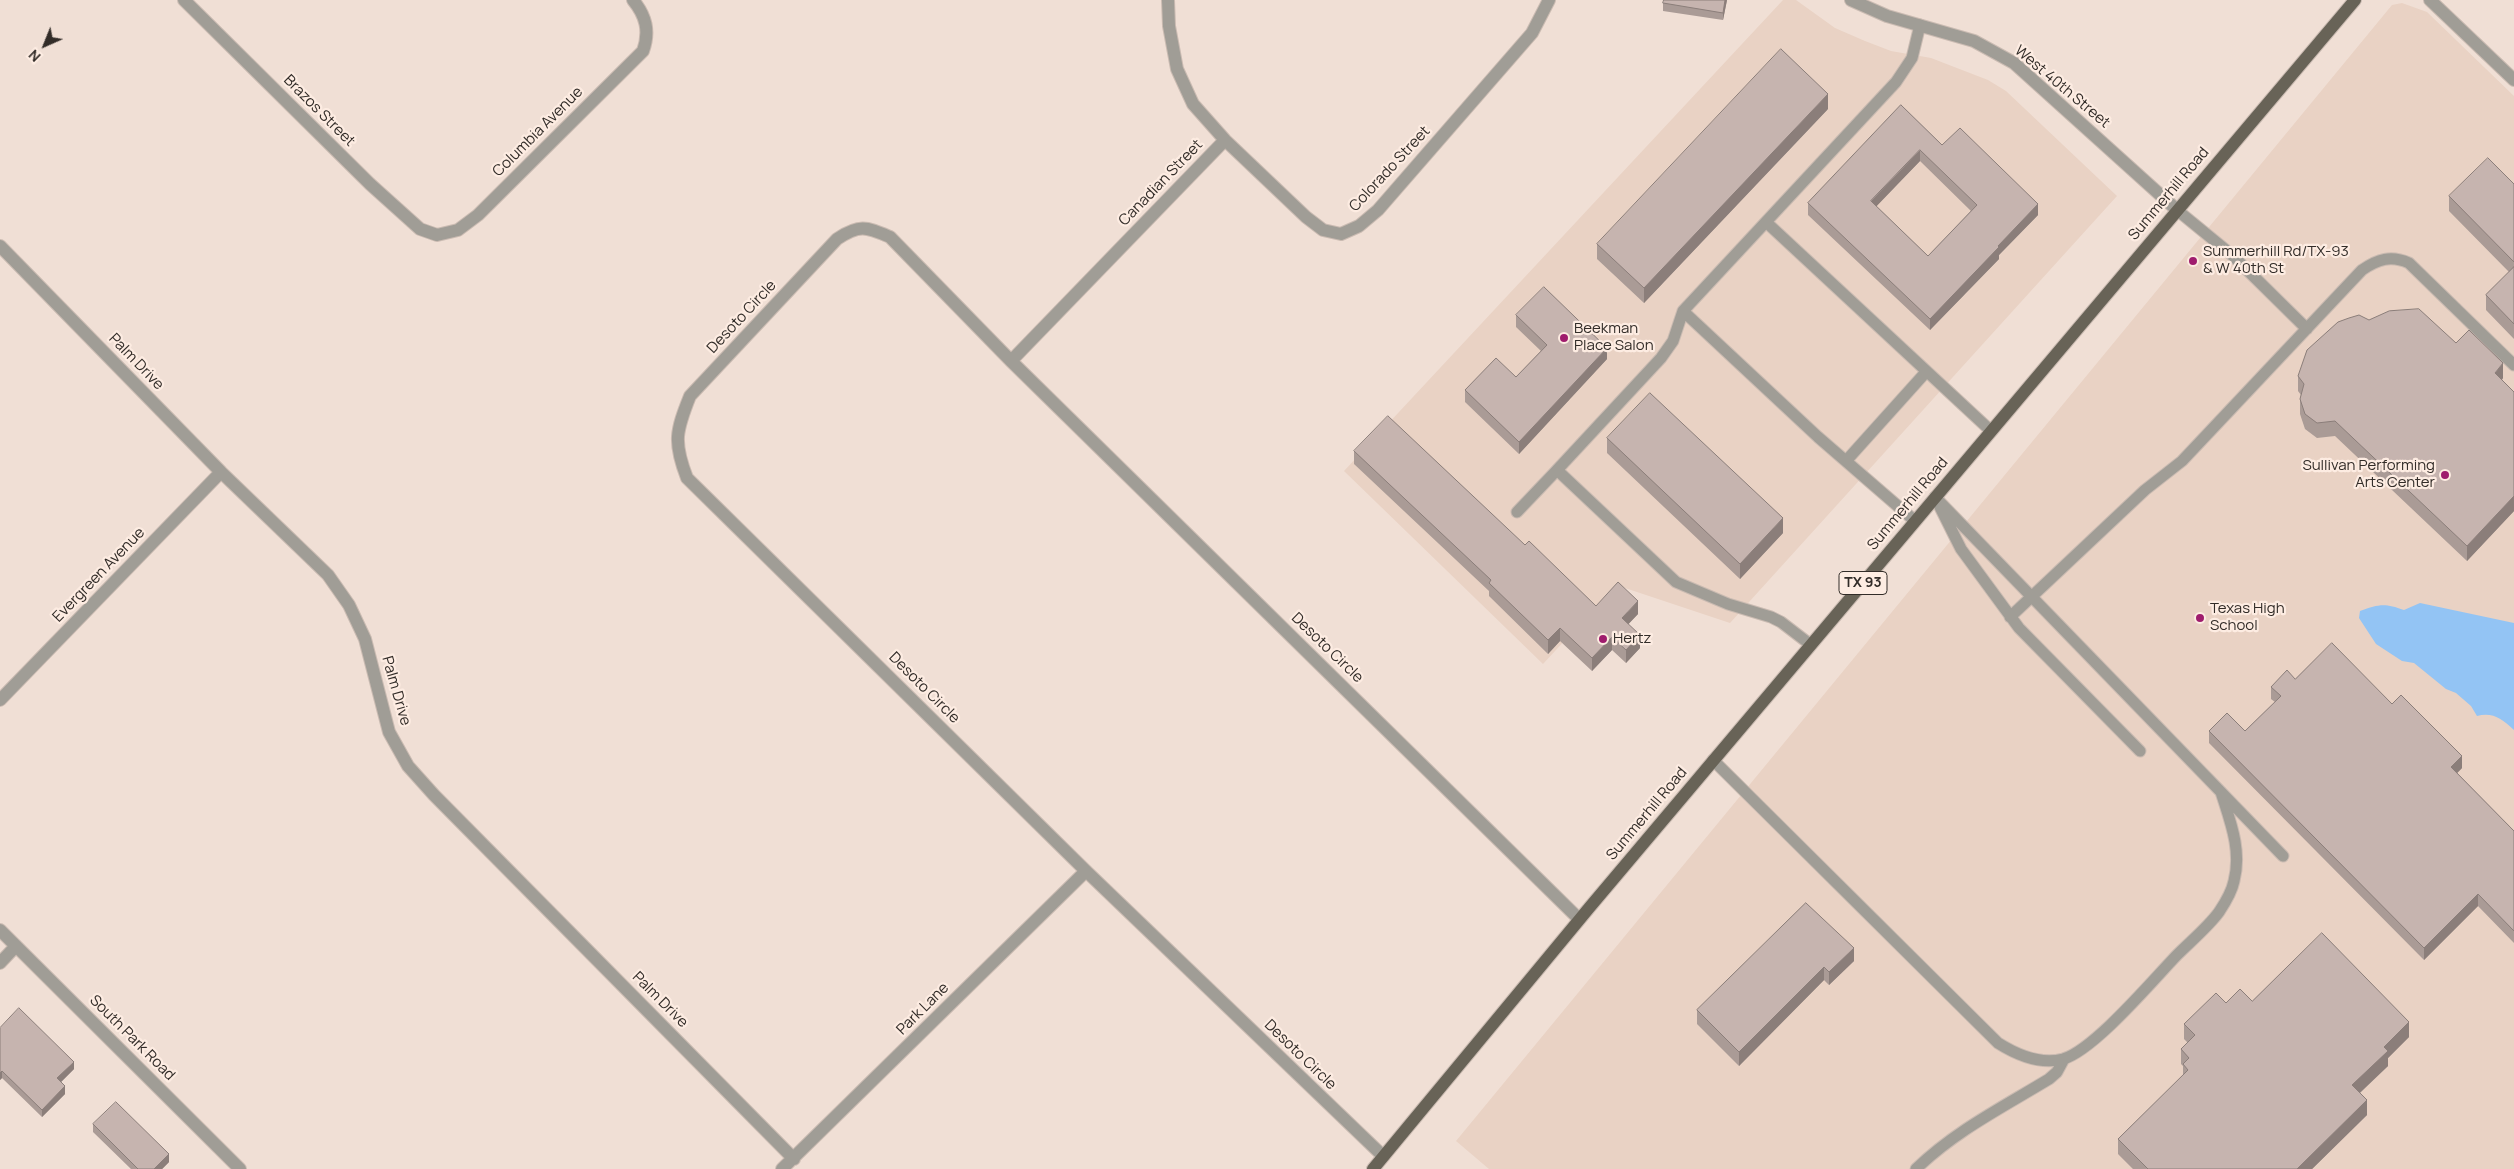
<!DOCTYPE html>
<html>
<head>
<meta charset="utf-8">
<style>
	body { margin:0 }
	#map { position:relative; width:2514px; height:1169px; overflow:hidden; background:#f0dfd5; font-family:Manrope,sans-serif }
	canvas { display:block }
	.north { position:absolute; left:20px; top:20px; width:50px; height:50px; -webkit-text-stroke:4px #fdece2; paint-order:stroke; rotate:224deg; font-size:14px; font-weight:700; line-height:20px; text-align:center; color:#322c28 }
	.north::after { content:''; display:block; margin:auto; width:18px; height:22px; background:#322c28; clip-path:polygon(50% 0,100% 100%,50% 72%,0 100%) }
</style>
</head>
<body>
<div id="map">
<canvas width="2514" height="1169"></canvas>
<div class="north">N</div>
</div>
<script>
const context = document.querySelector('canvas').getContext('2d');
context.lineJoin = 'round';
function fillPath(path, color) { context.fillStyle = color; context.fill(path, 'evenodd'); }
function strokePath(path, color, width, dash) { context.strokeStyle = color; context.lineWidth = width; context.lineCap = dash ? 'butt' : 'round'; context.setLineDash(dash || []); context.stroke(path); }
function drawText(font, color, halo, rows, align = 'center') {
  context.font = font + ' Manrope,sans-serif'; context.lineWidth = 4.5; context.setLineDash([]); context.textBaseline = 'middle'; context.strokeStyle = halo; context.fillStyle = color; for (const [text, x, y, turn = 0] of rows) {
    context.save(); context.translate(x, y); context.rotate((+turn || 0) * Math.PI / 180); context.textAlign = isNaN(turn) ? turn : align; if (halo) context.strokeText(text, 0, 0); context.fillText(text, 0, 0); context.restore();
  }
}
fillPath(new Path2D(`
	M1783,0H1796L1835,28L1865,41L1891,51L1931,58L1988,80L2006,91L2117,196L1730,623L1616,585L1543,664L1344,471Z
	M2402,3L2427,12L2514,96V1169H1489L1456,1141L2392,5Z`), '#e9d2c4');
fillPath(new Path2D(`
	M2420,603L2514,623V730C2502,719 2493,712 2477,716L2471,706L2456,693L2446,689L2414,663L2402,661L2376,644L2359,618L2360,611C2379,604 2385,603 2404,610Z`), '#93c4f4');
const service = new Path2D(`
	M2177,210L2232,255L2307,329
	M1766,222L1991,431
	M1846,461L1926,372
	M1557,470L1661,358L1673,341L1683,311
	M1935,497L2283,856
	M1940,507L1961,549L2019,628L2140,751
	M1517,512L1557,470L1676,582L1728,604L1771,617L1781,622L1811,645
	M1915,521L1818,437L1683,311L1896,82L1912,58L1920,25
	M2010,617L2145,490L2182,461L2362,270C2378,259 2391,255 2409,263L2514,365
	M1713,760L1998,1043C2017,1055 2040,1065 2063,1059C2094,1050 2152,981 2177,955C2191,941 2208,927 2219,912C2225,903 2232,891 2234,881C2242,850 2230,821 2221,792
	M1916,1169C1955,1131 2003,1107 2049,1079L2057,1072L2064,1059`);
const minor = new Path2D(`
	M184,0L370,184L420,229L437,235L458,230L478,215L643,51C650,31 646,16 633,0
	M1168,0L1169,26L1177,69L1193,104L1225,140L1306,217L1323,230L1341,234L1359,226L1378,210L1532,33L1549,0
	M0,246L221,472L328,575L349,605L365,639L389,732L408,766L434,795L794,1159
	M1011,361L1225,140
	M0,700L221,472
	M0,930L240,1169
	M0,963L16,946
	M1383,1156L1086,871L687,478C673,442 676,431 690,396L837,239C860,224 866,227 890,237L1011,361L1579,919
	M782,1169L1086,871`);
const tertiary = new Path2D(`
	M1851,0L1887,16L1974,41L2014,63L2177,210
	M2430,0L2514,80`);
const primary = new Path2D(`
	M1373,1169L1589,908L2355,0`);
strokePath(service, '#cabbb2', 13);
strokePath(minor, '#cabbb2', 14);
strokePath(tertiary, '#cabbb2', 14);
strokePath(primary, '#cabbb2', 14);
strokePath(service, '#a09d96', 11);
strokePath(minor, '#a09d96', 12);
strokePath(tertiary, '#a09d96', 12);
strokePath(primary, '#686357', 12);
fillPath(new Path2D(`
	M1727,0L1723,20L1663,11V3Z
	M1901,105L1942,145L2038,215L1999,255V259L1930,330L1808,215V203ZM1920,161L1971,211L1928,256L1876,206Z
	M1828,109L1644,303L1597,259V244Z
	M2514,184V339L2486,310V295L2509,272L2449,211V196Z
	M1516,315L1607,359L1519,454L1465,402V390L1516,377L1541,351L1516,327Z
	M2369,320L2456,343L2503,378L2502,380L2514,392V511L2467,561L2335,436L2317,438L2305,429L2300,414V399L2301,395L2298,391V376Z
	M1607,438L1783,533L1740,579L1607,453Z
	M1354,451L1525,545L1596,606L1638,614L1628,624L1640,648L1626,663L1612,650L1592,671L1560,641L1548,654L1489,596V591L1354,464Z
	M2295,679L2392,704L2462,768L2457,773L2514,831V943L2478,906L2424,960L2209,743V731H2245L2275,702L2271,699V687Z
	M1806,903L1854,961L1829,985L1824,980L1739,1066L1697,1024V1010Z
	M2252,1001L2409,1037L2388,1058V1066L2360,1093L2367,1115L2312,1169H2133L2118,1154V1139L2183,1076V1066L2181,1064V1049L2188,1043L2184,1039V1024L2226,1003Z
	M0,1028L74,1069L61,1082L65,1094L42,1117L2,1078L0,1080Z
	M93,1124L169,1162L162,1169H131L93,1132Z`), '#aa9b96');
fillPath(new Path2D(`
	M1725,0H1727L1723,20V13Z
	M1828,94V109L1644,303V288Z
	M1920,150V161L1871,212V201Z
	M2038,204V215L1999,255V259L1930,330V319L1998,246Z
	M1607,348V359L1519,454V442Z
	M2503,363V378L2495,388V373Z
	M2514,496V511L2467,561V546Z
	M1783,518V533L1740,579V564Z
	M1638,601V614L1622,631V618Z
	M1560,628V641L1548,654V640Z
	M1640,635V648L1626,663V650Z
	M1612,637V650L1592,671V658Z
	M2462,756V768L2451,779V767Z
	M2478,894V906L2424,960V948Z
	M1854,948V961L1829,985V972Z
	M1824,967V980L1739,1066V1052Z
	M2409,1022V1037L2388,1058V1066L2352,1100V1085L2384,1047Z
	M74,1062V1069L57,1086V1078Z
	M2,1071V1078L0,1080V1073Z
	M65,1086V1094L42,1117V1110Z
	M2367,1100V1115L2312,1169H2297Z
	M169,1154V1162L162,1169H154Z`), '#8b7e7a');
const building = new Path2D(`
	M1664,0H1725L1723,13L1663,3Z
	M1781,49L1828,94L1644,288L1597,244Z
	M1901,105L1942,145L1960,128L2038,204L1998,246L1999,247L1930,319L1808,203ZM1920,150L1977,205L1928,256L1871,201Z
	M2488,158L2514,184V262L2449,196Z
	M2514,267V324L2486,295Z
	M1544,287L1607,348L1519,442L1465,390L1496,358L1516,377L1547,345L1516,315Z
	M2419,309L2456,343L2469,330L2503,363L2495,373L2514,392V496L2467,546L2335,421L2317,423L2305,414L2300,399L2304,384L2298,376L2307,350L2338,322L2349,318L2359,315L2369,320L2389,311Z
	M1650,393L1783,518L1740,564L1607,438Z
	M1388,416L1525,545L1529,541L1596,606L1618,582L1638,601L1622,618L1640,635L1626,650L1612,637L1592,658L1560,628L1548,640L1489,583L1491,580L1354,451Z
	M2332,643L2392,704L2401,695L2462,756L2451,767L2514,831V931L2478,894L2424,948L2209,731L2227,713L2245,731L2281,696L2271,687L2287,670L2295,679Z
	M1806,903L1854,948L1829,972L1824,967L1739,1052L1697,1010Z
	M2322,933L2409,1022L2384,1047L2388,1051L2352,1085L2367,1100L2297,1169H2148L2118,1139L2188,1070L2183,1064L2189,1058L2181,1049L2195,1035L2184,1024L2216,993L2226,1003L2240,989L2252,1001Z
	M19,1008L74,1062L57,1078L65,1086L42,1110L2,1071L0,1073V1028Z
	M116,1102L169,1154L154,1169H138L93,1124Z`);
fillPath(building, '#c6b4af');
strokePath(building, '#8b7e7a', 1);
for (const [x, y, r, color] of [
	[2193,261,5,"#9f1c6d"],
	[1564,338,5,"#9f1c6d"],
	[2445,475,5,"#9f1c6d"],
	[2200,618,5,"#9f1c6d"],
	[1603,639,5,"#9f1c6d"]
]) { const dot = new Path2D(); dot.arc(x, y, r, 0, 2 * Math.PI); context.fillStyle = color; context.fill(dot); strokePath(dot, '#fdece2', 2); }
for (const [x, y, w] of [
	[1863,583,48]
]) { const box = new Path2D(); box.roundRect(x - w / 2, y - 11.5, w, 23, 4); context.fillStyle = '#fdece2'; context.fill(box); strokePath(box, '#322c28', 1); }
drawText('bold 14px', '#322c28', null, [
	["TX 93",1863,583]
]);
drawText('15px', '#322c28', '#fdece2', [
	["West 40th Street",2062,87,40],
	["Brazos Street",319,111,45],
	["Columbia Avenue",538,132,-45],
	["Colorado Street",1390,169,-47],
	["Canadian Street",1161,183,-46],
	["Summerhill Road",2169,194,-50],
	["Desoto Circle",742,317,-47],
	["Palm Drive",136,362,46],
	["Summerhill Road",1908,504,-50],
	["Evergreen Avenue",99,575,-46],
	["Desoto Circle",1327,648,44],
	["Desoto Circle",924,688,45],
	["Palm Drive",396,691,74],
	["Summerhill Road",1647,814,-50],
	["Palm Drive",660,1000,45],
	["Park Lane",923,1009,-45],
	["South Park Road",132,1038,45],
	["Desoto Circle",1300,1055,44]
]);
drawText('15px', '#322c28', '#fdece2', [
	["Summerhill Rd/TX-93",2203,252],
	["& W 40th St",2203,269],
	["Beekman",1574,329],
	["Place Salon",1574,346],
	["Sullivan Performing",2435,466,"right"],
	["Arts Center",2435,483,"right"],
	["Texas High",2210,609],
	["School",2210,626],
	["Hertz",1613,639]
], 'left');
</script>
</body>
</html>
